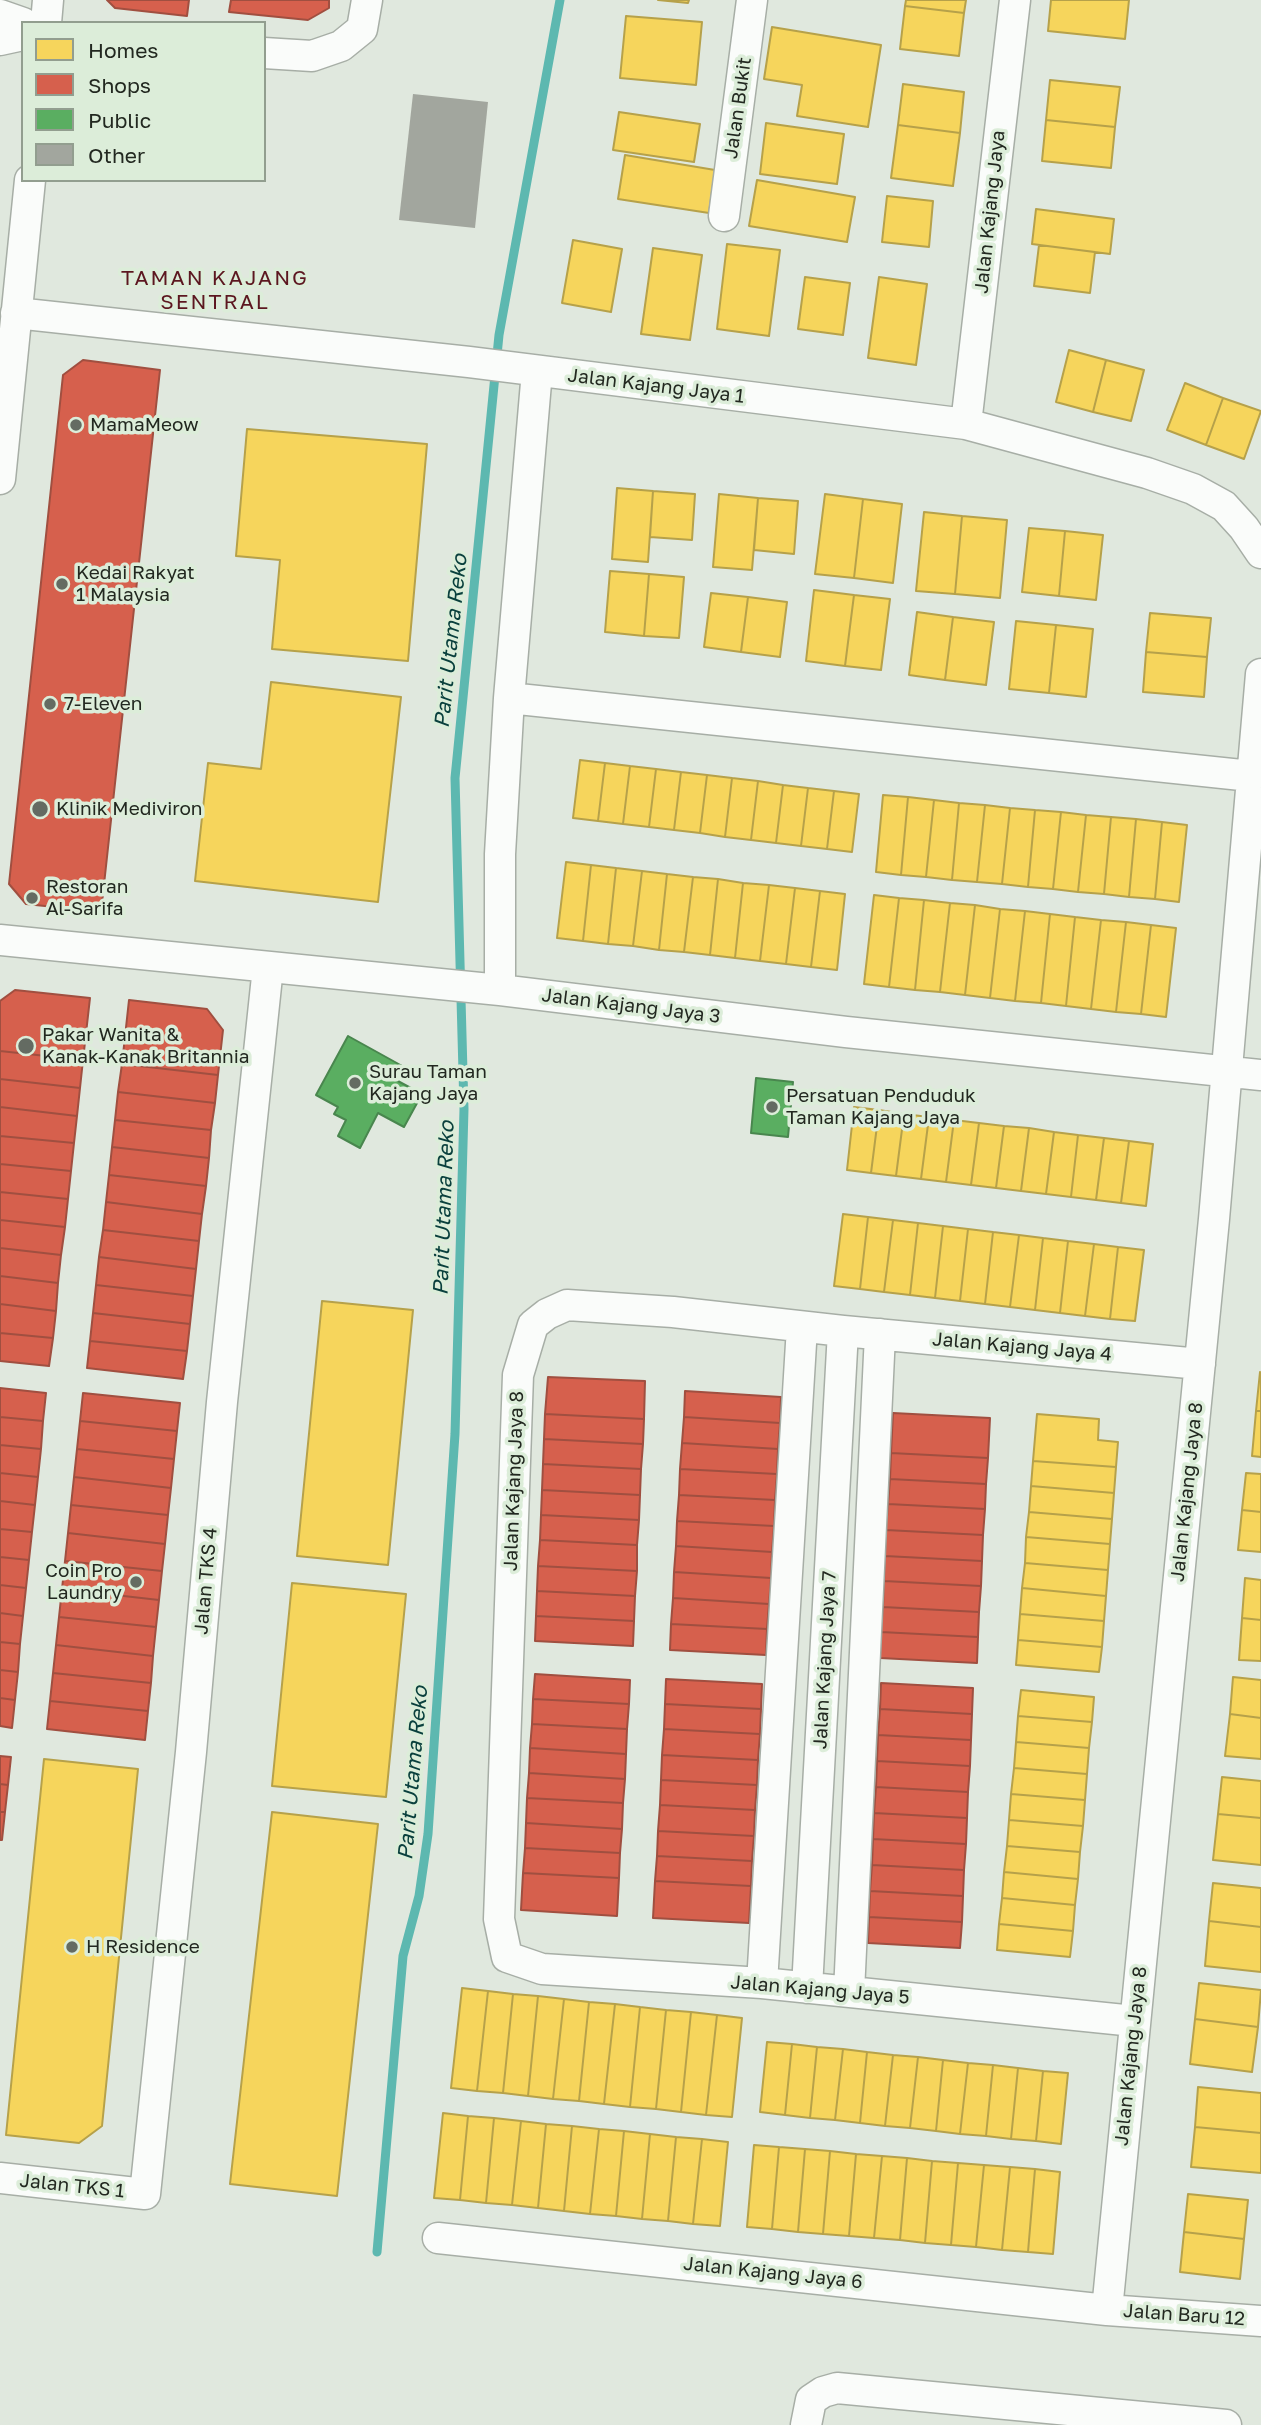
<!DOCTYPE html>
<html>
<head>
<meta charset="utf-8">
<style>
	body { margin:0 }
	#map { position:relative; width:1261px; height:2425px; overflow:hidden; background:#e0e8de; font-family:"Golos Text",sans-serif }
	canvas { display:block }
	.legend { position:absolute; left:21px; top:21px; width:245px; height:161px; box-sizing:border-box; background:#dcedd9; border:2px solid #929e8f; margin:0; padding:9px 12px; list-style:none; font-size:21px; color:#222820 }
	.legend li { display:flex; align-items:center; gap:14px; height:35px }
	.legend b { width:35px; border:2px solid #929e8f }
</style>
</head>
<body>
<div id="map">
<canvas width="1261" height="2425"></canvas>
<ul class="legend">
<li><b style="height:19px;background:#f6d55c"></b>Homes</li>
<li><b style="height:19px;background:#d6604d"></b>Shops</li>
<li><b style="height:19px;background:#5aae61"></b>Public</li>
<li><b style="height:19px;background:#a2a69e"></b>Other</li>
</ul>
</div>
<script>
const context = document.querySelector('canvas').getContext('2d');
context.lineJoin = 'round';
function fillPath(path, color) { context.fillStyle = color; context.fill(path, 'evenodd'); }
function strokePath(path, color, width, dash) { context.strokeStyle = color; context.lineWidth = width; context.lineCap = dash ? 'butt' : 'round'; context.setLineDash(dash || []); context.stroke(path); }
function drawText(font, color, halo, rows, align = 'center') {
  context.font = font + ' "Golos Text",sans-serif'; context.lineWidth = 7; context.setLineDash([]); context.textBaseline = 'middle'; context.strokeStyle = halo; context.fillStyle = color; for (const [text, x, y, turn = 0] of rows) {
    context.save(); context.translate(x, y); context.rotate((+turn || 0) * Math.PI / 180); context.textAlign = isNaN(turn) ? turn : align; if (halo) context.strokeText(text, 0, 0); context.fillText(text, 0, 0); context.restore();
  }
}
const homes = new Path2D(`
	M658,0H689L688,3Z
	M906,0H966L964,13L905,6Z
	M1051,0H1129L1125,39L1048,31Z
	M905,6L964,13L959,56L900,49Z
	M626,16L702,22L696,85L620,78Z
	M772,27L881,45L868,127L797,116L802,85L764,79Z
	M1050,80L1120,87L1115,127L1046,120Z
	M903,84L964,92L960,133L898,125Z
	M619,112L700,124L694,162L613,150Z
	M1046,120L1115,127L1111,168L1042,161Z
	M766,123L844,134L837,184L760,174Z
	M898,125L960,133L953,186L891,178Z
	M625,155L715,170L709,213L618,199Z
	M757,180L855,197L847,242L749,226Z
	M887,196L933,201L929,247L882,242Z
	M1036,209L1114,219L1110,254L1032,244Z
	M573,240L622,249L611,312L562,303Z
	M727,244L780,250L769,336L717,329Z
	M1039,245L1095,252L1090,293L1034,286Z
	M653,248L702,255L690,340L641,334Z
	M805,277L850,283L843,335L798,329Z
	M879,277L927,284L916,365L868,358Z
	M1069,350L1106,360L1093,412L1056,402Z
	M1106,360L1144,370L1131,421L1093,412Z
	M1185,383L1223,398L1206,445L1167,430Z
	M1223,398L1261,411L1244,459L1206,445Z
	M247,429L427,444L408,661L272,649L280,560L236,556Z
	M617,488L653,491L648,562L612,559Z
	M653,491L695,494L692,540L650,537Z
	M719,494L758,498L752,570L713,567Z
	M825,494L863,499L854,578L815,574Z
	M758,498L798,501L794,554L754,550Z
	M863,499L902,504L893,583L854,578Z
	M924,512L962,516L955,594L916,591Z
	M962,516L1007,520L1000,598L955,594Z
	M1029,528L1065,531L1059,596L1022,592Z
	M1065,531L1103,535L1096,600L1059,596Z
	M610,571L649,574L644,636L605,632Z
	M649,574L684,577L679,638L644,636Z
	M814,590L854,595L845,666L806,661Z
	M711,593L748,597L741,652L704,647Z
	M854,595L890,599L881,670L845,666Z
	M748,597L787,602L780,657L741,652Z
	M917,612L953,617L945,680L909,675Z
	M1150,613L1211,618L1207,657L1146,652Z
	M953,617L994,622L986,685L945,680Z
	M1016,621L1056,625L1049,693L1009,689Z
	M1056,625L1093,629L1086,697L1049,693Z
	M1146,652L1207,657L1204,697L1143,692Z
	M271,682L401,697L378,902L195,881L208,763L261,769Z
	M580,760L605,763L598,821L573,818Z
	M605,763L630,766L623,824L598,821Z
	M630,766L656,769L649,827L623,824Z
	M656,769L681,772L674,830L649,827Z
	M681,772L707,775L700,833L674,830Z
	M707,775L732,778L725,837L700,833Z
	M732,778L758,781L751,840L725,837Z
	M758,781L783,785L776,843L751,840Z
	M783,785L808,788L801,846L776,843Z
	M808,788L834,791L827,849L801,846Z
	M834,791L859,794L852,852L827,849Z
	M883,795L908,797L901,875L876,872Z
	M908,797L934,800L926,877L901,875Z
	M934,800L959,803L952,880L926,877Z
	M959,803L985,805L977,882L952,880Z
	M985,805L1010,808L1002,884L977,882Z
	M1010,808L1035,810L1028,887L1002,884Z
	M1035,810L1061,812L1053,889L1028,887Z
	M1061,812L1086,815L1078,892L1053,889Z
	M1086,815L1111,817L1104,894L1078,892Z
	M1111,817L1136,819L1129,897L1104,894Z
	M1136,819L1162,822L1155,899L1129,897Z
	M1162,822L1187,825L1179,902L1155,899Z
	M566,862L591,865L583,941L557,938Z
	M591,865L616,868L608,944L583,941Z
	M616,868L642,871L633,946L608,944Z
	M642,871L667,874L659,950L633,946Z
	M667,874L693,877L684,952L659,950Z
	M693,877L718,879L710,955L684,952Z
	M718,879L743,883L735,958L710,955Z
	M743,883L769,885L760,961L735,958Z
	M769,885L795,888L786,964L760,961Z
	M795,888L820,891L811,967L786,964Z
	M820,891L845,894L837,970L811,967Z
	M874,895L899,898L889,987L864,984Z
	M899,898L924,900L915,990L889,987Z
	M924,900L950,903L940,992L915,990Z
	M950,903L975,905L965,995L940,992Z
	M975,905L1000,909L990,998L965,995Z
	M1000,909L1025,911L1015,1001L990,998Z
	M1025,911L1050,914L1041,1003L1015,1001Z
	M1050,914L1075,917L1066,1006L1041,1003Z
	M1075,917L1101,920L1091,1009L1066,1006Z
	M1101,920L1126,922L1116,1012L1091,1009Z
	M1126,922L1151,925L1141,1014L1116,1012Z
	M1151,925L1176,928L1166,1017L1141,1014Z
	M854,1107L879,1110L871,1173L847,1170Z
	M879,1110L904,1114L896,1176L871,1173Z
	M904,1114L929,1117L921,1179L896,1176Z
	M929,1117L954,1120L946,1182L921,1179Z
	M954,1120L979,1123L971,1185L946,1182Z
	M979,1123L1004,1126L996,1188L971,1185Z
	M1004,1126L1029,1128L1021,1191L996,1188Z
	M1029,1128L1054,1132L1046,1194L1021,1191Z
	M1054,1132L1078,1135L1071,1197L1046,1194Z
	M1078,1135L1104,1138L1096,1200L1071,1197Z
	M1104,1138L1129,1141L1121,1203L1096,1200Z
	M1129,1141L1153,1144L1146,1206L1121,1203Z
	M843,1214L868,1217L860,1289L834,1286Z
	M868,1217L893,1220L884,1292L860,1289Z
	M893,1220L918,1223L910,1295L884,1292Z
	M918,1223L943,1226L935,1298L910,1295Z
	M943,1226L968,1229L960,1301L935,1298Z
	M968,1229L993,1232L985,1304L960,1301Z
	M993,1232L1019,1235L1010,1307L985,1304Z
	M1019,1235L1043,1238L1035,1310L1010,1307Z
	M1043,1238L1068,1241L1060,1313L1035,1310Z
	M1068,1241L1094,1244L1085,1316L1060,1313Z
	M1094,1244L1118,1247L1110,1319L1085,1316Z
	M1118,1247L1144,1250L1135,1321L1110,1319Z
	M322,1301L413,1310L388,1565L297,1556Z
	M1260,1372L1261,1373V1411H1256Z
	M1256,1411H1261V1457L1252,1456Z
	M1037,1414L1099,1419L1098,1440L1118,1442L1116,1467L1033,1461Z
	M1033,1461L1116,1467L1114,1493L1031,1486Z
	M1246,1473L1261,1474V1512L1242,1510Z
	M1031,1486L1114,1493L1112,1519L1029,1512Z
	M1242,1510L1261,1512V1552L1238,1550Z
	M1029,1512L1112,1519L1110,1544L1026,1537Z
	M1026,1537L1110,1544L1108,1570L1025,1563Z
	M1025,1563L1108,1570L1106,1596L1022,1588Z
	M1245,1578L1261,1580V1620L1242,1618Z
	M292,1583L406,1594L386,1797L272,1786Z
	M1022,1588L1106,1596L1104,1621L1020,1614Z
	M1020,1614L1104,1621L1102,1647L1018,1640Z
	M1242,1618L1261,1620V1661L1239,1660Z
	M1018,1640L1102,1647L1099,1672L1016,1665Z
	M1233,1677L1261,1680V1718L1230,1714Z
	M1021,1690L1094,1697L1092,1722L1018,1716Z
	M1230,1714L1261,1718V1759L1225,1756Z
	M1018,1716L1092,1722L1089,1748L1016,1742Z
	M1016,1742L1089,1748L1087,1774L1014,1768Z
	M44,1759L138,1769L102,2126L79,2143L6,2135Z
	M1014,1768L1087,1774L1085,1800L1011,1794Z
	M1222,1777L1261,1781V1818L1218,1814Z
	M1011,1794L1085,1800L1083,1826L1009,1820Z
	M272,1812L378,1824L337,2196L230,2184Z
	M1218,1814L1261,1818V1865L1213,1860Z
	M1009,1820L1083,1826L1080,1852L1007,1846Z
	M1007,1846L1080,1852L1078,1879L1004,1872Z
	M1004,1872L1078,1879L1075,1905L1002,1898Z
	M1213,1883L1261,1888V1927L1209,1921Z
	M1002,1898L1075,1905L1073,1931L999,1924Z
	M1209,1921L1261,1927V1972L1205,1966Z
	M999,1924L1073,1931L1070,1957L997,1950Z
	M1199,1983L1261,1990L1258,2027L1195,2019Z
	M462,1988L488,1991L477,2091L451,2088Z
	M488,1991L513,1994L503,2093L477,2091Z
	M513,1994L538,1996L528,2096L503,2093Z
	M538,1996L564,1999L553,2099L528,2096Z
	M564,1999L589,2002L579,2101L553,2099Z
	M589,2002L615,2004L604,2104L579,2101Z
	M615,2004L640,2007L630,2107L604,2104Z
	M640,2007L666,2010L656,2109L630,2107Z
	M666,2010L691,2012L681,2112L656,2109Z
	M691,2012L717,2015L706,2115L681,2112Z
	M717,2015L742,2018L732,2117L706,2115Z
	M1195,2019L1258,2027L1252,2072L1190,2064Z
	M767,2042L792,2044L785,2115L760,2112Z
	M792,2044L817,2047L810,2118L785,2115Z
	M817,2047L843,2049L835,2120L810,2118Z
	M843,2049L867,2052L860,2123L835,2120Z
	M867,2052L893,2055L885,2126L860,2123Z
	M893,2055L918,2057L910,2128L885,2126Z
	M918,2057L943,2060L936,2131L910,2128Z
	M943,2060L968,2063L960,2134L936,2131Z
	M968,2063L993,2065L986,2136L960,2134Z
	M993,2065L1018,2068L1011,2139L986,2136Z
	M1018,2068L1043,2071L1036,2141L1011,2139Z
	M1043,2071L1068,2073L1061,2144L1036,2141Z
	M1198,2087L1261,2093V2133L1195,2127Z
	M443,2113L468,2116L460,2200L434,2198Z
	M468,2116L494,2118L486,2203L460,2200Z
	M494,2118L521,2121L512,2205L486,2203Z
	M521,2121L546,2124L538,2208L512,2205Z
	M546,2124L572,2126L564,2211L538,2208Z
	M572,2126L599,2129L590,2214L564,2211Z
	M1195,2127L1261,2133V2173L1191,2167Z
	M599,2129L624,2131L616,2216L590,2214Z
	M624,2131L650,2134L642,2219L616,2216Z
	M650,2134L676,2137L668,2221L642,2219Z
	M676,2137L702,2139L693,2224L668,2221Z
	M702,2139L728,2142L720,2226L693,2224Z
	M754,2145L779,2147L772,2229L747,2227Z
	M779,2147L805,2149L798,2232L772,2229Z
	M805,2149L830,2151L823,2234L798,2232Z
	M830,2151L856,2154L849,2236L823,2234Z
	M856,2154L882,2156L874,2238L849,2236Z
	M882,2156L907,2158L900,2240L874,2238Z
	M907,2158L932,2161L925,2243L900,2240Z
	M932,2161L958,2163L951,2245L925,2243Z
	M958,2163L984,2165L976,2247L951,2245Z
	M984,2165L1010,2167L1002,2250L976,2247Z
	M1010,2167L1035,2169L1028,2252L1002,2250Z
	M1035,2169L1060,2172L1053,2254L1028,2252Z
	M1188,2194L1248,2200L1244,2239L1184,2232Z
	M1184,2232L1244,2239L1240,2279L1180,2272Z`);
fillPath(homes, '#f6d55c');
strokePath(homes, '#b6a14a', 2);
const shops = new Path2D(`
	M107,0H189L187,16L115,8Z
	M231,0H329V8L308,20L229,12Z
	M83,360L160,370L101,912L26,904L9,884L63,375Z
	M15,990L90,998L83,1060L0,1051V1001Z
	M129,1000L207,1009L223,1030L218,1075L122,1064Z
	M0,1051L83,1060L80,1088L0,1079Z
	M122,1064L218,1075L215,1103L118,1092Z
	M0,1079L80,1088L77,1116L0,1107Z
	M118,1092L215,1103L211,1130L115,1120Z
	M0,1107L77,1116L74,1143L0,1136Z
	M115,1120L211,1130L209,1158L112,1147Z
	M0,1136L74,1143L71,1171L0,1164Z
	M112,1147L209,1158L206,1186L109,1175Z
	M0,1164L71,1171L68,1199L0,1192Z
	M109,1175L206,1186L202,1214L106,1202Z
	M0,1192L68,1199L65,1227L0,1220Z
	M106,1202L202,1214L199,1241L103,1230Z
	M0,1220L65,1227L61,1255L0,1248Z
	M103,1230L199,1241L196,1269L99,1257Z
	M0,1248L61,1255L58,1283L0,1276Z
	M99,1257L196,1269L193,1296L96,1285Z
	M0,1276L58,1283L56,1311L0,1304Z
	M96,1285L193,1296L190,1324L93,1313Z
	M0,1304L56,1311L53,1338L0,1333Z
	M93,1313L190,1324L187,1351L90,1341Z
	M0,1333L53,1338L49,1366L0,1361Z
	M90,1341L187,1351L183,1379L87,1368Z
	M548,1377L645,1381L644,1419L545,1414Z
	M0,1388L46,1393L43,1421L0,1417Z
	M685,1391L781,1397L780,1423L684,1417Z
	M83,1393L180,1403L177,1431L80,1421Z
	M893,1413L990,1418L988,1458L891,1453Z
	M545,1414L644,1419L643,1444L544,1439Z
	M0,1417L43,1421L41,1449L0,1445Z
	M684,1417L780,1423L778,1449L682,1443Z
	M80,1421L177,1431L174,1459L77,1449Z
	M544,1439L643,1444L641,1469L543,1464Z
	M682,1443L778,1449L777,1474L680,1469Z
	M0,1445L41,1449L38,1477L0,1473Z
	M77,1449L174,1459L171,1488L74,1477Z
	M891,1453L988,1458L986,1484L890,1479Z
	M543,1464L641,1469L640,1495L542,1490Z
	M680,1469L777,1474L775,1500L679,1495Z
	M0,1473L38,1477L35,1505L0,1501Z
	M74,1477L171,1488L168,1515L71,1505Z
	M890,1479L986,1484L985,1509L888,1504Z
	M542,1490L640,1495L639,1520L541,1515Z
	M679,1495L775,1500L774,1526L677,1521Z
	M0,1501L35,1505L32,1532L0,1529Z
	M888,1504L985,1509L983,1535L886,1530Z
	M71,1505L168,1515L165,1544L68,1533Z
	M541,1515L639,1520L637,1545L540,1540Z
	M677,1521L774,1526L772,1552L676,1546Z
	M0,1529L32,1532L29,1560L0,1557Z
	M886,1530L983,1535L982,1561L885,1556Z
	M68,1533L165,1544L162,1571L65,1561Z
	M540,1540L637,1545V1571L538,1566Z
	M676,1546L772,1552L771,1578L674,1572Z
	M885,1556L982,1561L981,1586L884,1581Z
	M0,1557L29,1560L26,1588L0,1585Z
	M65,1561L162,1571L159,1600L62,1589Z
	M538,1566L637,1571L635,1596L537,1591Z
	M674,1572L771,1578L769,1604L673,1598Z
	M884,1581L981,1586L979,1612L883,1607Z
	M0,1585L26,1588L23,1616L0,1613Z
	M62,1589L159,1600L156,1627L59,1617Z
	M537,1591L635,1596L634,1621L536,1616Z
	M673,1598L769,1604L767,1629L671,1624Z
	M883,1607L979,1612L978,1637L881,1632Z
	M0,1613L23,1616L20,1644L0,1642Z
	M536,1616L634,1621L633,1646L535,1641Z
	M59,1617L156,1627L153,1656L56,1645Z
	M671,1624L767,1629L766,1655L670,1650Z
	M881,1632L978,1637L977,1663L880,1658Z
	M0,1642L20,1644L18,1672L0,1670Z
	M56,1645L153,1656L151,1683L53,1673Z
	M0,1670L18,1672L15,1700L0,1698Z
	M53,1673L151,1683L148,1711L50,1701Z
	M535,1674L630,1680L629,1704L533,1699Z
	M666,1679L762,1684L761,1709L665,1704Z
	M881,1683L973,1688L972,1714L880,1709Z
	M0,1698L15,1700L12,1728L0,1726Z
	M533,1699L629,1704L627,1729L532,1724Z
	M50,1701L148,1711L145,1740L47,1729Z
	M665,1704L761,1709L760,1734L664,1729Z
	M880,1709L972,1714L971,1740L878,1735Z
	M532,1724L627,1729L626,1754L530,1748Z
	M664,1729L760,1734L758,1760L662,1755Z
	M878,1735L971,1740L970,1766L877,1761Z
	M530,1748L626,1754L625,1779L529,1773Z
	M662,1755L758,1760L757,1785L661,1780Z
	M0,1756L11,1757L8,1785L0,1784Z
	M877,1761L970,1766L968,1792L876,1787Z
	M529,1773L625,1779L623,1803L527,1798Z
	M661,1780L757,1785L755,1810L660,1805Z
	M0,1784L8,1785L5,1812H0Z
	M876,1787L968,1792L967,1818L874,1813Z
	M527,1798L623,1803L622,1829L526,1823Z
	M660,1805L755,1810L754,1836L658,1831Z
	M0,1812H5L2,1840H0Z
	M874,1813L967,1818L966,1844L873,1839Z
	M526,1823L622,1829L620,1853L525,1848Z
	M658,1831L754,1836L752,1861L657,1856Z
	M873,1839L966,1844L964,1870L872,1865Z
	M525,1848L620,1853L619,1878L523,1873Z
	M657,1856L752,1861L751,1886L655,1881Z
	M872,1865L964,1870L963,1896L870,1891Z
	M523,1873L619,1878L617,1916L521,1910Z
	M655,1881L751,1886L749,1923L653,1918Z
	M870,1891L963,1896L962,1922L869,1917Z
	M869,1917L962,1922L960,1948L868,1943Z`);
fillPath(shops, '#d6604d');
strokePath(shops, '#a04f40', 2);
const public = new Path2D(`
	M348,1036L404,1067L396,1080L422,1094L404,1127L378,1113L360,1148L338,1136L346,1120L334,1114L338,1107L316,1095Z
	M756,1078L793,1082L788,1137L751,1133Z`);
fillPath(public, '#5aae61');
strokePath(public, '#49864e', 2);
strokePath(new Path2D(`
	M377,2252L403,1956L419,1896L428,1834L455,1434L464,1109L455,778L499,335L560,0`), '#5db8b0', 9);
fillPath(new Path2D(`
	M413,94L488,102L475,228L399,220Z`), '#a2a69e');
const minor = new Path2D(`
	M0,15L23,23
	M46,23L48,0
	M0,40L23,35
	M264,53L312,56L341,46L362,29L367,0
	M724,216L752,0
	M16,313L469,362L966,424L1147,473L1193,489L1224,506L1244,528L1261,553
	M966,424L1015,0
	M0,479L30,180
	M509,698L1251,776
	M0,940L500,990L846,1032L1261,1075
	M500,990V854L509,698L537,371
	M762,1983L802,1327
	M807,1988L843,1331
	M849,1992L880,1334
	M1134,2021L762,1983L542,1969L507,1957L499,1919L518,1375L533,1325L547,1314L567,1305L673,1312L843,1331L1200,1364
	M0,2178L145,2194L191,1752L222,1402L268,967
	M438,2238L1107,2310L1261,2321
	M1107,2310L1214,1219L1261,674
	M806,2425L811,2400L823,2392L837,2388L1226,2425`);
strokePath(minor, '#a7aea6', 33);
strokePath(minor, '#fafcfa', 30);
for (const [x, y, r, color] of [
	[76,425,7,"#646b62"],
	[62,584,7,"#646b62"],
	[50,704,7,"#646b62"],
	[40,809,9,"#646b62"],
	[32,898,7,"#646b62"],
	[26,1046,9,"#646b62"],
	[355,1083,7,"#646b62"],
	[772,1107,7,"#646b62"],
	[136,1582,7,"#646b62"],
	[72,1947,7,"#646b62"]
]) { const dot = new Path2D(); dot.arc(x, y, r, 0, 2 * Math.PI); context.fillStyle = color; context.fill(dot); strokePath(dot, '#dcedd9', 2.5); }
drawText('19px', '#222820', '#dcedd9', [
	["Jalan Bukit",738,108,-82],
	["Jalan Kajang Jaya",990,212,-84],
	["Jalan Kajang Jaya 1",656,386,7],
	["Jalan Kajang Jaya 3",631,1006,7],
	["Jalan Kajang Jaya 4",1022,1347,5],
	["Jalan Kajang Jaya 8",514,1481,-88],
	["Jalan Kajang Jaya 8",1187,1492,-84],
	["Jalan TKS 4",206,1581,-85],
	["Jalan Kajang Jaya 7",825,1660,-87],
	["Jalan Kajang Jaya 5",820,1990,5],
	["Jalan Kajang Jaya 8",1131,2056,-84],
	["Jalan TKS 1",72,2186,6],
	["Jalan Kajang Jaya 6",773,2273,6],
	["Jalan Baru 12",1184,2315,4]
]);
drawText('19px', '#222820', '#dcedd9', [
	["MamaMeow",90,425],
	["Kedai Rakyat",76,573],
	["1 Malaysia",76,595],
	["7-Eleven",64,704],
	["Klinik Mediviron",56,809],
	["Restoran",46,887],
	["Al-Sarifa",46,909],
	["Pakar Wanita &",42,1035],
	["Kanak-Kanak Britannia",42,1057],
	["Surau Taman",369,1072],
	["Kajang Jaya",369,1094],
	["Persatuan Penduduk",786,1096],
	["Taman Kajang Jaya",786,1118],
	["Coin Pro",122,1571,"right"],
	["Laundry",122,1593,"right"],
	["H Residence",86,1947]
], 'left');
context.letterSpacing = '2px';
drawText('21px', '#5c1720', '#dcedd9', [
	["TAMAN KAJANG",215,278],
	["SENTRAL",215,302]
]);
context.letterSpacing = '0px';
drawText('italic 21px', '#0a403d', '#dcedd9', [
	["Parit Utama Reko",451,641,-84],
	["Parit Utama Reko",444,1208,-88],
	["Parit Utama Reko",413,1773,-85]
]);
</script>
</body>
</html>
